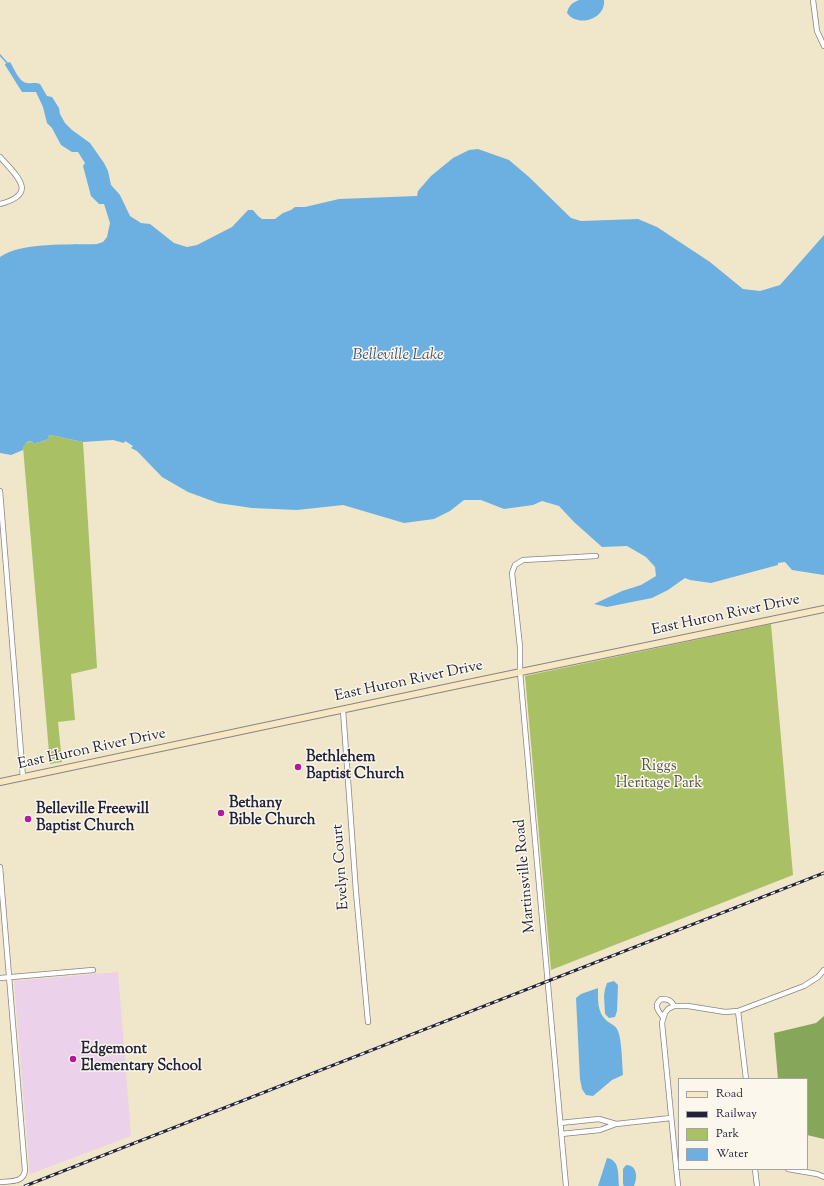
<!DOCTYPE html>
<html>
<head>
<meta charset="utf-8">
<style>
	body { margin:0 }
	#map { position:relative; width:824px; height:1186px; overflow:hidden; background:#f0e6ca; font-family:"Sorts Mill Goudy",serif }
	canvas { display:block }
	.legend { position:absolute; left:678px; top:1078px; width:130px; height:92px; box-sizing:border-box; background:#fbf7ec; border:1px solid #a4a2a5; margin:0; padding:5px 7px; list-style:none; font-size:12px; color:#22223b }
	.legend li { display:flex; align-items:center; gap:8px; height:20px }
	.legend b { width:20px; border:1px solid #a4a2a5 }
</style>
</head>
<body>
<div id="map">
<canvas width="824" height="1186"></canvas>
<ul class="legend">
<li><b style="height:5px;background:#f7e8c3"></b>Road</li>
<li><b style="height:5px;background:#22223b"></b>Railway</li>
<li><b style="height:11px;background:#a9c065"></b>Park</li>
<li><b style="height:11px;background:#6cb0e1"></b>Water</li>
</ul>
</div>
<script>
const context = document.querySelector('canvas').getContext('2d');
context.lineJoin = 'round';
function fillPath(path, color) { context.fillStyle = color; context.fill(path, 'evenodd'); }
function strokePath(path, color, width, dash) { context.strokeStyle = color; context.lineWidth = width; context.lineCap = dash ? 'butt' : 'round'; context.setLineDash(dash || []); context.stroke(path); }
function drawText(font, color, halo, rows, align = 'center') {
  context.font = font + ' "Sorts Mill Goudy",serif'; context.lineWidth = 3; context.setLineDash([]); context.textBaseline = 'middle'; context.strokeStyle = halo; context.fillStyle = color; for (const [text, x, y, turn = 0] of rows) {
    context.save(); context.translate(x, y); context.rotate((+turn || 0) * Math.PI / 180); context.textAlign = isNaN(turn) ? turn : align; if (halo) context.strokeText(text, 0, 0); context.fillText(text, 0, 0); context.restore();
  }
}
fillPath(new Path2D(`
	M118,972L131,1136L30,1174L14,981Z`), '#ecd1ea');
fillPath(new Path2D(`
	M51,435L83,442L97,668L71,674L75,720L58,722L62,762L50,764L23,447L26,443L32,441L33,444L49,439L48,436Z
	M771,624L793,875L551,970L525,676Z`), '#a9c065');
fillPath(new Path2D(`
	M824,1016V1139L807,1135V1079H778L774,1033L816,1023Z`), '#86a65a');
fillPath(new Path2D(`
	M579,0H604C606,19 578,28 567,13C569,5 572,3 579,0Z
	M10,62C14,68 19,82 27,83C32,84 35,82 40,84L47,96L52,97L59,108L60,114L65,123L72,130L90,143L104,163L108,171L111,185L120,195L130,216L141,223L150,224L174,243L187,247L197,245L232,227L248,210H253L258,216L262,219H275L283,213L291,210L295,207H305L339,199L417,196L418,191L431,176L453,158L469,150L478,149L509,160L529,177L571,218L581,221L638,219L657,227L710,262L743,289L760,291L780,285L824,235V575L792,570L785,562L778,563V565L711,583L690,580L685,578L668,590L652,598L607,607L594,604L622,591L641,585L656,576L655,567L646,557L627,546L602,547L574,522L559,506L542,501L533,505L504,509L481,500H464L450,511L434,519L404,523L343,505L297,510L252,508L218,503L188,492L162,477L137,451L131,448L133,446L125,441L124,443L113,440L83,442L51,435L48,436L49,439L33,444L32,441L27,442L23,447V450L11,455L0,453V257C20,242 71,245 97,244L103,242L107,237L110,223L104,204H99L91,196L83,166L85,163L78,152H72L61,145L52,128L47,123L43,107L36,92H22L5,65V64Z
	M614,981L618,985L617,1011L615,1017L609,1018L605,1014L604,996L605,989L607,983Z
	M598,988C598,999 597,1012 606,1020C610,1024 616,1025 618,1031C622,1041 622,1063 623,1075L612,1080L593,1096L586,1095L582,1089L580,1079L576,998L581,994Z
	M607,1158C620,1160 618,1175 619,1186H598Z
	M626,1165C637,1165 638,1177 634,1186H624L623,1184V1169Z`), '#6cb0e1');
strokePath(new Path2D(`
	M0,55L8,64`), '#6cb0e1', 1.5);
const street = new Path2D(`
	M813,0L817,31L824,46
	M0,157C17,176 39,194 0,204
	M0,491L23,778
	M343,710L356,892L368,1022
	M0,867L25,1170C24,1183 10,1181 0,1182
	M0,978L93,970
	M738,1011L746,1079
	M663,1017C657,1010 654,1005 661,999C668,999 671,1000 674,1006
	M560,1123L599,1119L616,1124
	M561,1134L600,1130L616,1124L671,1118
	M755,1169L757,1186
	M788,1169L817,1174L824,1177
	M566,1186L520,672V647L512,573L515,565L523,560L596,556
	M678,1186L662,1023L665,1013L668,1009L674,1006H688L725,1012L738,1011L804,986L818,977L824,970`);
const secondary = new Path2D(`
	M0,782L468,683L824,609`);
strokePath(street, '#898482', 6);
strokePath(secondary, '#898482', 8);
strokePath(street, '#fff', 4.5);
strokePath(secondary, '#f7e8c3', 6);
const rail = new Path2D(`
	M25,1186L824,873`);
strokePath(rail, '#22223b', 3);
strokePath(rail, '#fbf7ec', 1.5, [4.5]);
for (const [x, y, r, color] of [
	[298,767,4,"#b5179e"],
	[221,813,4,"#b5179e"],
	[28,819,4,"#b5179e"],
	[73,1059,4,"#b5179e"]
]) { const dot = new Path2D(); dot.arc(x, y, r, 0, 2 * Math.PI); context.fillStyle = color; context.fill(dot); strokePath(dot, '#fbf7ec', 1.5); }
drawText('15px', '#22223b', '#fbf7ec', [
	["East Huron River Drive",726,616,-12],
	["East Huron River Drive",409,682,-12],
	["East Huron River Drive",92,750,-12],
	["Evelyn Court",342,867,-94],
	["Martinsville Road",526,876,-95]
]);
drawText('bold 15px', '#22223b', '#fbf7ec', [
	["Bethlehem",306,758],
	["Baptist Church",306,775],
	["Bethany",229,804],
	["Bible Church",229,821],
	["Belleville Freewill",36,810],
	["Baptist Church",36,827],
	["Edgemont",81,1050],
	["Elementary School",81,1067]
], 'left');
drawText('15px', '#51594a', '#fbf7ec', [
	["Riggs",659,767],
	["Heritage Park",659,784]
]);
drawText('italic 16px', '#405b7d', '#fbf7ec', [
	["Belleville Lake",398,356]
]);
</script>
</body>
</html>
